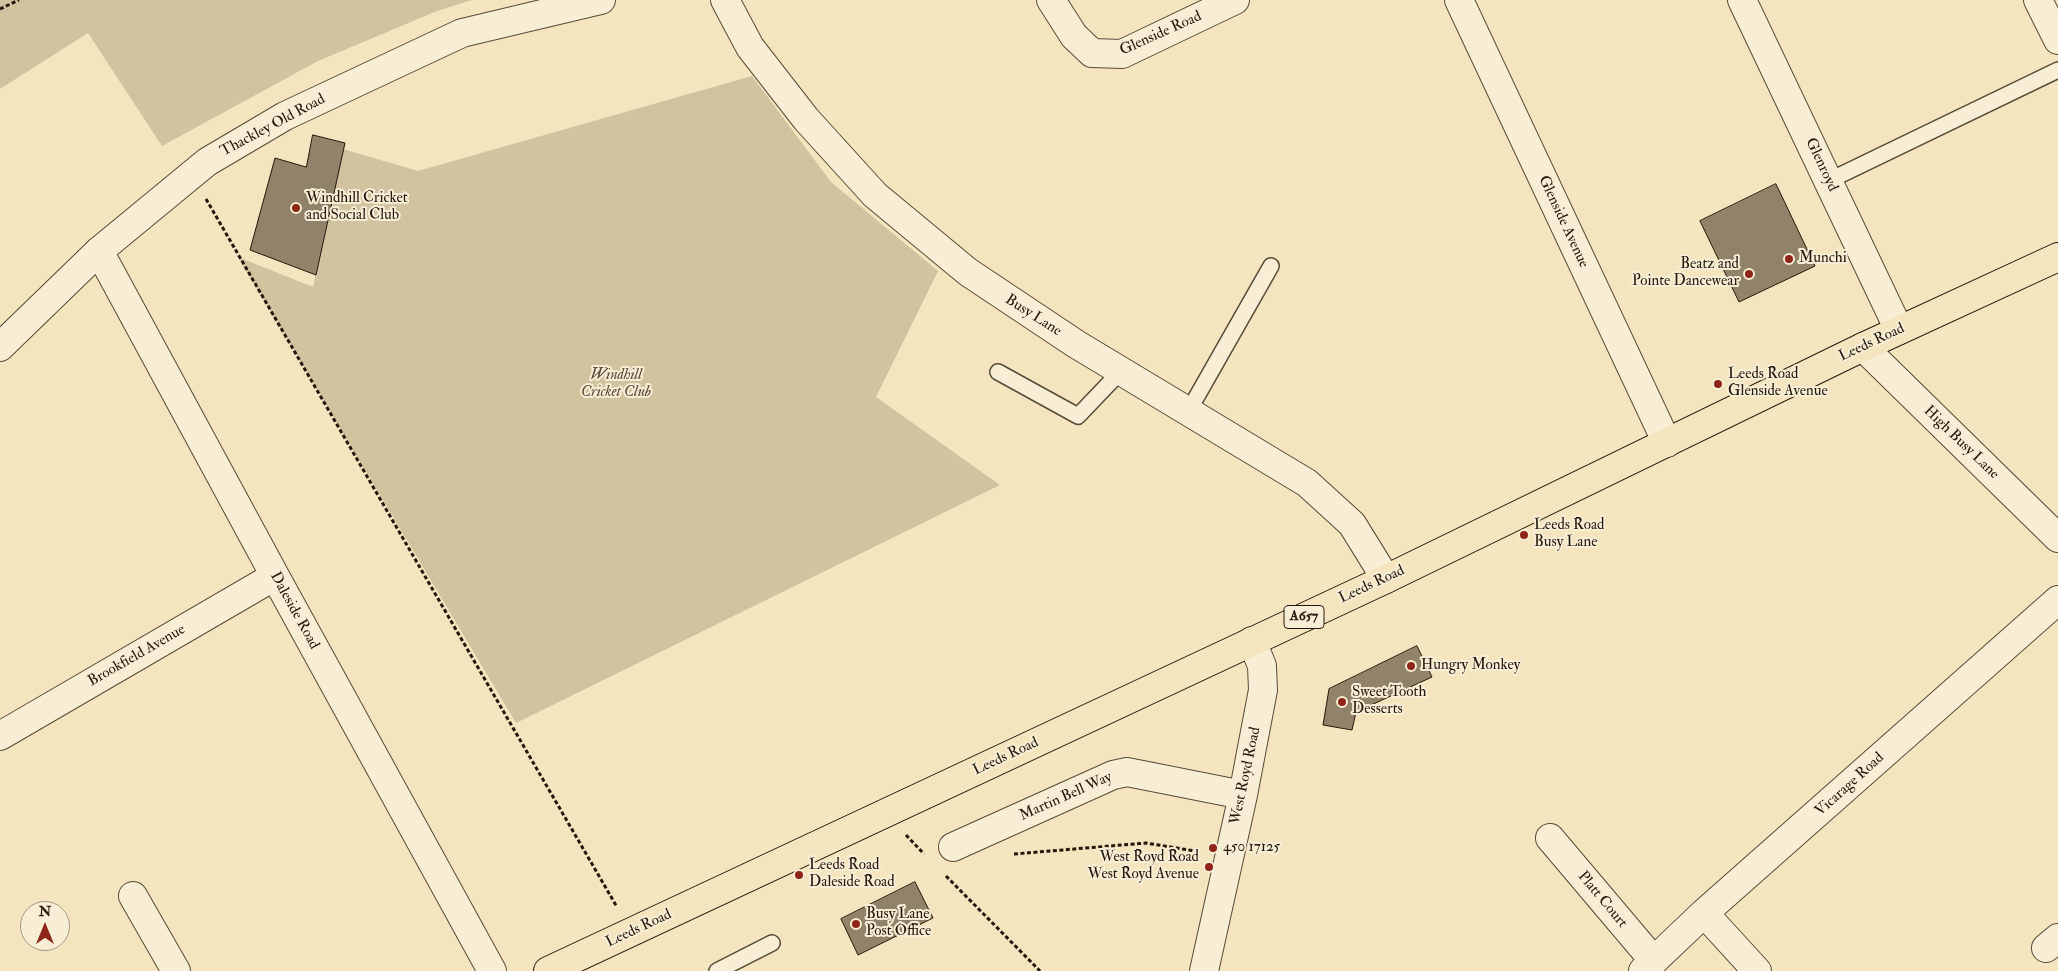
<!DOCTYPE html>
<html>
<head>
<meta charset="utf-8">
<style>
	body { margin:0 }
	#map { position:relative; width:2058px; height:971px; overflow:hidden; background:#f5e5be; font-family:"IM FELL Double Pica",serif }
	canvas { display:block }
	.north { position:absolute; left:20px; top:901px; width:50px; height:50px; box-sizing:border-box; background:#f8eed5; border:1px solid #a29885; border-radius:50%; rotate:0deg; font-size:14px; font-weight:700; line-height:20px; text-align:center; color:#22180d }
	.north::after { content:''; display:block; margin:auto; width:18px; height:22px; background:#8f2418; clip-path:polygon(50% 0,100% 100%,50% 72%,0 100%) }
</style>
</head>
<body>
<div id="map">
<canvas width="2058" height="971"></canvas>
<div class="north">N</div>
</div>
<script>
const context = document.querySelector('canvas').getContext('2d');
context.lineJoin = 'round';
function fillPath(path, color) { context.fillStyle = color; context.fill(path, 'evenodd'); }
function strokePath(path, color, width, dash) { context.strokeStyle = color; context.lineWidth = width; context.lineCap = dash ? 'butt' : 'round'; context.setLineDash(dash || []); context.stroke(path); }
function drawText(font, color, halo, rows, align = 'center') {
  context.font = font + ' "IM FELL Double Pica",serif'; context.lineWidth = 4; context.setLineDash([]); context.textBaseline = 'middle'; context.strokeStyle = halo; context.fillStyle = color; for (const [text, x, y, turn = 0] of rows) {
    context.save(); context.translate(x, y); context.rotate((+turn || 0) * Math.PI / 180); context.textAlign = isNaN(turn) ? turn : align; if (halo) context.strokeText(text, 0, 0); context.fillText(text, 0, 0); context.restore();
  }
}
fillPath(new Path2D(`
	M0,0H472L437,11L318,61L162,146L88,33L0,89Z
	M752,76L831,182L938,271L876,397L1000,485L516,723L238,257L313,287L343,149L418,171Z`), '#d1c2a0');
const building = new Path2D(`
	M313,135L345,143L316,275L250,250L275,158L306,167Z
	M1776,184L1815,266L1739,302L1700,221Z
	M1417,646L1432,677L1356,712L1352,730L1323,725L1329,689Z
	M915,882L933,918L858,955L841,919Z`);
fillPath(building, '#908369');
strokePath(building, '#22180d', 1);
const service = new Path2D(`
	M1828,181L2058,70
	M998,372L1078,416L1121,371
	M1188,412L1271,266
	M717,971L772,943`);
const minor = new Path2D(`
	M725,0L750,47L806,119L875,195L968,272L1076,344L1307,483L1352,524L1386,579
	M1051,0L1074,36L1092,53L1122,54L1235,0
	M1459,0L1667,443
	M1742,0L1899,330
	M2038,0L2058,40
	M99,251L275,576L492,971
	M1863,347L2058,538
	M0,736L275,576
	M1550,838L1654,961
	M953,847L1113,775L1127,772L1243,795
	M133,896L176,971
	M1704,913L1757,971
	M2046,948L2058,938
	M1204,971L1243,795L1263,690L1262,666L1252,641
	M1643,971L1704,913L2058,600`);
const tertiary = new Path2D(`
	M0,347L99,251L207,162L285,116L462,33L601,0`);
const primary = new Path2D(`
	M548,971L1386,579L1863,347L2058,257`);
strokePath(service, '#574b39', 18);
strokePath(minor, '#574b39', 30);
strokePath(tertiary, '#574b39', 30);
strokePath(primary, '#22180d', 30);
strokePath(new Path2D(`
	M0,9L19,0
	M206,199L617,907
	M906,835L924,854
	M1014,854L1146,843L1201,852
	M946,876L1040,971`), '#22180d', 3, [4, 2.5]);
strokePath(service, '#f8eed5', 15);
strokePath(minor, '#f8eed5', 28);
strokePath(tertiary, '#f8eed5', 28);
strokePath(primary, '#f5e5be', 28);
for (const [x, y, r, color] of [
	[296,208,5,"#8f2418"],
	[1789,259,5,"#8f2418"],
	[1749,274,5,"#8f2418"],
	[1718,384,5,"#8f2418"],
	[1524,535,5,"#8f2418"],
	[1411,666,5,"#8f2418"],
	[1342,702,5,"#8f2418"],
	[1213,848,5,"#8f2418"],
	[1209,867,5,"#8f2418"],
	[799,875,5,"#8f2418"],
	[856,924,5,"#8f2418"]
]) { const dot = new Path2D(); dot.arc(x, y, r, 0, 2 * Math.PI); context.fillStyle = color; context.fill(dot); strokePath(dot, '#f8eed5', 2); }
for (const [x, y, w] of [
	[1304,617,40]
]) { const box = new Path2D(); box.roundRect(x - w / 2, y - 11.5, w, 23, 4); context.fillStyle = '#f8eed5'; context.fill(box); strokePath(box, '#22180d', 1); }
drawText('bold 14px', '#22180d', null, [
	["A657",1304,617]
]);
drawText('15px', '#22180d', '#f8eed5', [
	["Glenside Road",1161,34,-24],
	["Thackley Old Road",273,126,-28],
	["Glenroyd",1821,165,65],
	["Glenside Avenue",1563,222,65],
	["Busy Lane",1033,316,33],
	["Leeds Road",1872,343,-25],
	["High Busy Lane",1961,443,44],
	["Leeds Road",1372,585,-25],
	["Daleside Road",294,611,61],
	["Brookfield Avenue",137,656,-30],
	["Leeds Road",1006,757,-25],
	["West Royd Road",1246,776,-78],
	["Vicarage Road",1850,785,-42],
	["Martin Bell Way",1066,797,-24],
	["Platt Court",1602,900,50],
	["Leeds Road",639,929,-25]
]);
drawText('15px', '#22180d', '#f8eed5', [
	["Windhill Cricket",306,199],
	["and Social Club",306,216],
	["Munchi",1799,259],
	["Beatz and",1739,265,"right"],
	["Pointe Dancewear",1739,282,"right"],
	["Leeds Road",1728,375],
	["Glenside Avenue",1728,392],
	["Leeds Road",1534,526],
	["Busy Lane",1534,543],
	["Hungry Monkey",1421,666],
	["Sweet Tooth",1352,693],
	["Desserts",1352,710],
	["450 17125",1223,848],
	["West Royd Road",1199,858,"right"],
	["West Royd Avenue",1199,875,"right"],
	["Leeds Road",809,866],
	["Daleside Road",809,883],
	["Busy Lane",866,915],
	["Post Office",866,932]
], 'left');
drawText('italic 15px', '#574b39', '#f8eed5', [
	["Windhill",616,376],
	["Cricket Club",616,393]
]);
</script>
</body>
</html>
